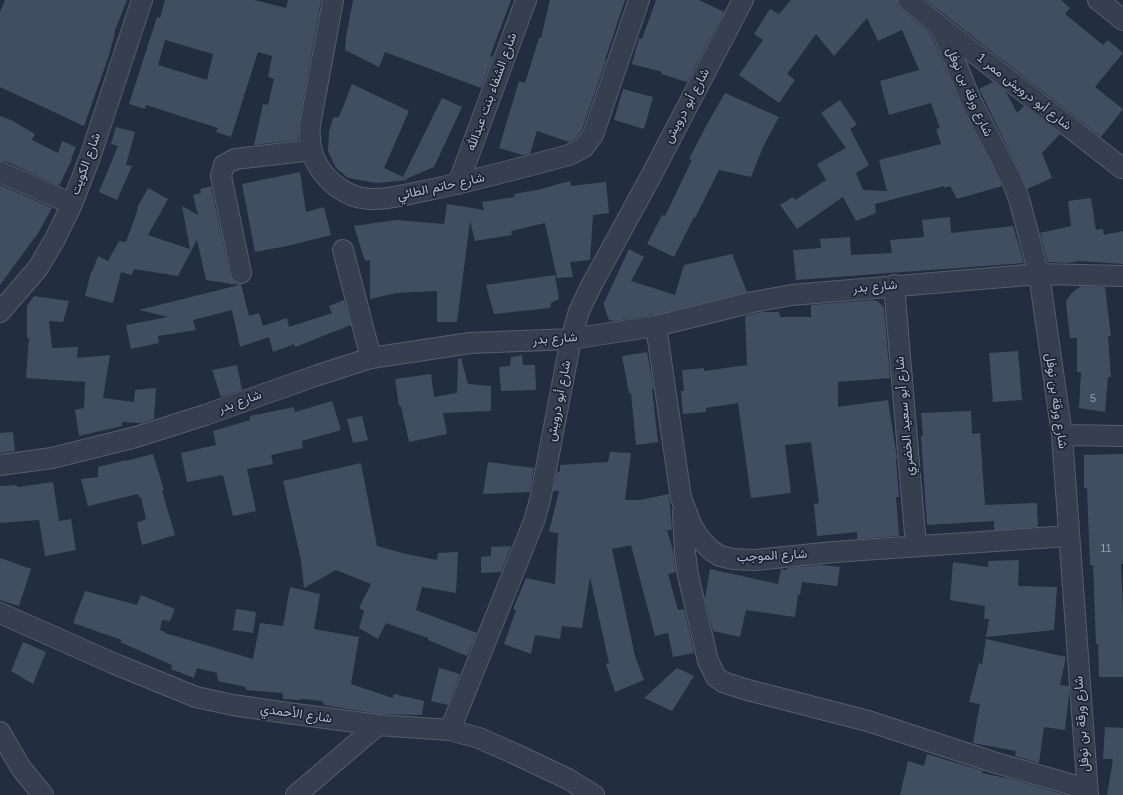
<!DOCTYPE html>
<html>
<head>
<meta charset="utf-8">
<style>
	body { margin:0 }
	canvas { display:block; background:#222d3f }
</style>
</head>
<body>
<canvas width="1123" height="795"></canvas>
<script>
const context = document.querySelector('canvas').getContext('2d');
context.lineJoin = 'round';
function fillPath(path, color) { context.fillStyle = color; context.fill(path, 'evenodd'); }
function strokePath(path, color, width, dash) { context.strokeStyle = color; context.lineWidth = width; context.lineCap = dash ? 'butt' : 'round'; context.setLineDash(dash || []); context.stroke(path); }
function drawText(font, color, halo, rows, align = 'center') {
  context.font = font + ' Helvetica,Vazirmatn,sans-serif'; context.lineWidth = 3.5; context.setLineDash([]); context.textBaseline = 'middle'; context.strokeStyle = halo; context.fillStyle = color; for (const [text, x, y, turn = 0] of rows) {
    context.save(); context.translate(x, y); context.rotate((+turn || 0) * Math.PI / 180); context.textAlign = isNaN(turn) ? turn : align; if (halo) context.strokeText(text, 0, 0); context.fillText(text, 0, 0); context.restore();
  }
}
fillPath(new Path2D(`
	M5,0H127L114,33H115L108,58L84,126L0,87V12Z
	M165,0H254L286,8L288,0H321L299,123L298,140L254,145L263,104L268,105L274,79L268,77L272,56L258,52L231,137L216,132L218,128L146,105L145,109L129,104L157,17L160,18ZM165,40L213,54L207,80L158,65Z
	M353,0H511L490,56L493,57L481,88L385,52L379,67L345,50L346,37Z
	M550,0H625L605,60H606L582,130L575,139L569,142L537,131L530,154L523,155L499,148L519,81L525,83L539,38H541Z
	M656,0H699L724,12L687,82L661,74L662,72L632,64L639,38L642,39Z
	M791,0H897V4L901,9L931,34L961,106L1002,186L957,199L950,186L944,188V186L875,204L876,213L856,221L843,197L797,229L780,205L793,197L795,200L826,180L817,164L846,148L821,113L840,100L857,125L850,129L869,165L856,173L863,190L887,191L879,160L941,144L936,129L940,128L931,103L889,115L880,81L919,70L902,30L878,41L867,18L834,56L816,34L787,74L795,80L779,103L739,75L763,40L754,34L770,9L779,14Z
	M926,0H1061L1070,8L1065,14L1103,45L1108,40L1123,53L1095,87L1123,109L1101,137Z
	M993,82L1006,92L1017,113L1024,106L1060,134L1042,153L1052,178L1027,189L1023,178L979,89Z
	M352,84L409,111L384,168L403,177L442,98L462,107L434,167L406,179L409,180L377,183L348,178L336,168L328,151L329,132L333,118L339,117Z
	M623,89L653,97L644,129L614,120Z
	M725,93L779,117L763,147L751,177L719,170L695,218L694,217L674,257L647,244L662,215L665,216L692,160L689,159L706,126Z
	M0,116L11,120L35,134L32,140L58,153L62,141L76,147L71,159H72L59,186L5,161H0Z
	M116,127L135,132L126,165L132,166L117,200L99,192L118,146L111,144Z
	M300,172L306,212L324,207L331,235L287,246L255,252L242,184Z
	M570,181L571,186L606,182L609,213L593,215L590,260L570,262L573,277L557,278L545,223L511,231L512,235L475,241L470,221L457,322H437V291L396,293L370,299V260L365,261L354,226L396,220L444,224L447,204L484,210L482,202L515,197L514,194L537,190Z
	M0,185L52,208L36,237H35L0,285Z
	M211,186L230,275L233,281L237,284H241L249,316L259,313L263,326L287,318L289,327L332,313L329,306L344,300L351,325L295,347L294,344L273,352L269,337L240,347L232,310L193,320L196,330L158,336L159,343L131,349L126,325L168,317L139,310L239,285L206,280L197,240L178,276L134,269L132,275L121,272L113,303L85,296L91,272H92L98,256L108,261L119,241L126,242L138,209L137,208L148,188L168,199L148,235L190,249L182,206L198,215L193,195L201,193L200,189Z
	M1091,198L1096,230L1103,229L1104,235L1123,231V264L1079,261L1067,263L1048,262L1040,233L1071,226L1068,201Z
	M950,217L951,233L1013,226L1024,263L796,280L793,250L821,248L820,239L850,237L851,255L892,253L890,240L924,237L922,220Z
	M629,249L644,257L631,281L675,295L684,265L732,254L747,292L654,315L614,321L609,320L604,306V303Z
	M555,275L559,299L551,303L550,308L494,314L486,285Z
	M1081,286L1105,287L1111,336H1108L1111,377H1108L1105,412L1079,408L1081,372H1077V338H1070L1066,304L1067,299L1072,293Z
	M34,296L69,301L63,322L49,321L52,348L78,347L77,358L110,355L103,398L134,402L135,390L156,388L154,419L142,423L122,422V426L79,436L75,410L84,408L85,382L26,378L29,338H27V306Z
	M872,300L878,301L884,308L890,378L838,382V407L888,400L897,459H896L899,497H896L899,536L857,539V532L817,536L814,504L819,503L811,442L785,445L791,493L751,498L738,403L706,408V412L683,414L681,391H684L682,370L704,368V371L747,365L745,316L761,312H779L780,317H811V305Z
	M1018,351L1022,400L993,402L989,353Z
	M647,352L654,389H652L658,442L636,445L631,393H629L622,356Z
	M522,355L523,365H535L536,390L501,391L499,367L510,366L511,357Z
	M461,358L468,384L491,386V411L443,413L447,434L409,442L401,406H399L395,379L431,374L434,397L457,393L458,359Z
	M237,365L242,390L221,397L212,370Z
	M332,401L341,430L302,441L303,448L271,455L273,464L247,469L256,511L233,516L223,475L187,482L181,453L216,445L213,431L250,420V416L294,407L295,412Z
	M971,411L972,434L980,433L985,505L1037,503L1038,527L994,530V521L927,525L921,436H923L921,413Z
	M362,416L368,440L353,443L347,419Z
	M13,432L15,451L0,453V433Z
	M610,452L631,453L625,500H640L669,494L672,530H667L673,551L676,572L668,574L678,610L684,609L694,653L673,657L668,633L655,636L631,545L612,549L635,656L644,680L615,692L606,664L609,663L590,577L582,628L562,626L560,639L535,635L531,654L504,644L516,610L513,609L526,578L555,584L558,533L549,532L559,491H553L557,471L560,472V465L608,462Z
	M153,454L164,490L162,491L175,535L142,545L137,523L146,519L141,497H139L138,494L88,506L81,479L98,477V467L126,460V461Z
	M1123,454V564H1121L1123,613V677H1099L1098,644H1096L1093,565H1090L1087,488H1084V455Z
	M488,462L534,468L530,492L483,494Z
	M361,463L377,546L406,554L437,560L438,553L458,552L456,593L422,587L416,610L477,633L467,656L428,640V638L386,623L378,639L359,628L364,611L359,608L371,584L336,570L304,588L301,560L283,481Z
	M53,482L59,521L71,519L76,550L45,556L39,520L0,523V486L17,485V487Z
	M511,546L501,572L481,573V557L491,556V547Z
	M0,558L31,569L19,606L0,600Z
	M1019,560L1018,586L1057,587L1054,630L986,637L989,619H984L985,606L950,600L953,562L988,567V561Z
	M821,565L840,567L837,586L802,582L800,595L798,594L795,617L746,610L740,637L713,631L705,599L710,569L778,584L781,569L787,570V568Z
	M290,587L320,594L314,629L359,637L351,684L393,698L394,694L424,701L422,715L379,714L324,705L323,701L301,699V700L283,699V693L246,690V687L218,681L217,673L197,668L194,678L171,669L172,665L120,642L122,640L73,623L85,591L137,605L141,595L175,609L170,621L162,620L160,630L165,632V633L253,659L260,623L283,626Z
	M236,609L256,612L253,633L233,630Z
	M986,639L1066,657L1060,685L1069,686V694L1065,730L1044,727L1039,763L1015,756L1016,751L973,743L980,704L969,702L979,663L982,664Z
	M23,642L46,652L33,684L11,671Z
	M439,668L460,674L448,705L431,701Z
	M677,668L694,676L672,711L644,698Z
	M1105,727L1123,728V795H1107L1113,759H1103Z
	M927,754L983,771L982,773L1011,779L1066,795H900L908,761L924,766Z`), '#414d61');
const minor = new Path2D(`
	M333,0L310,125C309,133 310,141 311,149C318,175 343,198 370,199C388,200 407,194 424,191C473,181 521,168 569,155L583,148L593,135L639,0
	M908,0L941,27L1122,168
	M1098,0L1123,20
	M941,27L971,101L1013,183L1019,199L1039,274L1062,435L1088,795
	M0,172L72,204
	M458,184L526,0
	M343,250L371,358
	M241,273L221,176L224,165L235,159L312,150
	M894,285L916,546
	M0,312L38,268L55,239L72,204L90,157L142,0
	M656,326L681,498L692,526L700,539L711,550L720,556L733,559L755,560L833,552L1069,536
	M1062,435L1123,436
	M0,465L52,458L136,437L205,415L318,375L371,358L470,343L571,339L656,326L753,302L792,295L1039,274L1123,276
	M683,512L685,553L688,575L708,661L716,677L723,682L744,689L868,721L993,762L1087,789
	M0,613L115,664L196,697L233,705L280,712L378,725L450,730L479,738L513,753L568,779L594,795
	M450,730L534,521L540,500L571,339L579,311L591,286L651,176L743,0
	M0,732L21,768L43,795
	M296,795L378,725`);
strokePath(minor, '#545d6d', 22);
strokePath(minor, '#363f4f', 20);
drawText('11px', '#969fb0', null, [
	["5",1093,399],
	["11",1106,549]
]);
drawText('13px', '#b2baca', '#1b2434', [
	["شارع الشفاء بنت عبدالله",492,92,-70],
	["شارع ورقة بن نوفل",969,92,66],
	["شارع أبو درويش ممر 1",1024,92,38],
	["شارع أبو درويش",687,106,-62],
	["شارع الكويت",86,164,-70],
	["شارع حاتم الطائي",441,187,-12],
	["شارع بدر",875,287,-5],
	["شارع بدر",555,339,-4],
	["شارع أبو درويش",559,401,-79],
	["شارع ورقة بن نوفل",1056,401,82],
	["شارع بدر",240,402,-20],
	["شارع أبو سعيد الخضري",905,416,-95],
	["شارع الموجب",772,556,-3],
	["شارع الأحمدي",296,714,8],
	["شارع ورقة بن نوفل",1082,724,-94]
]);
</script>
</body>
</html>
